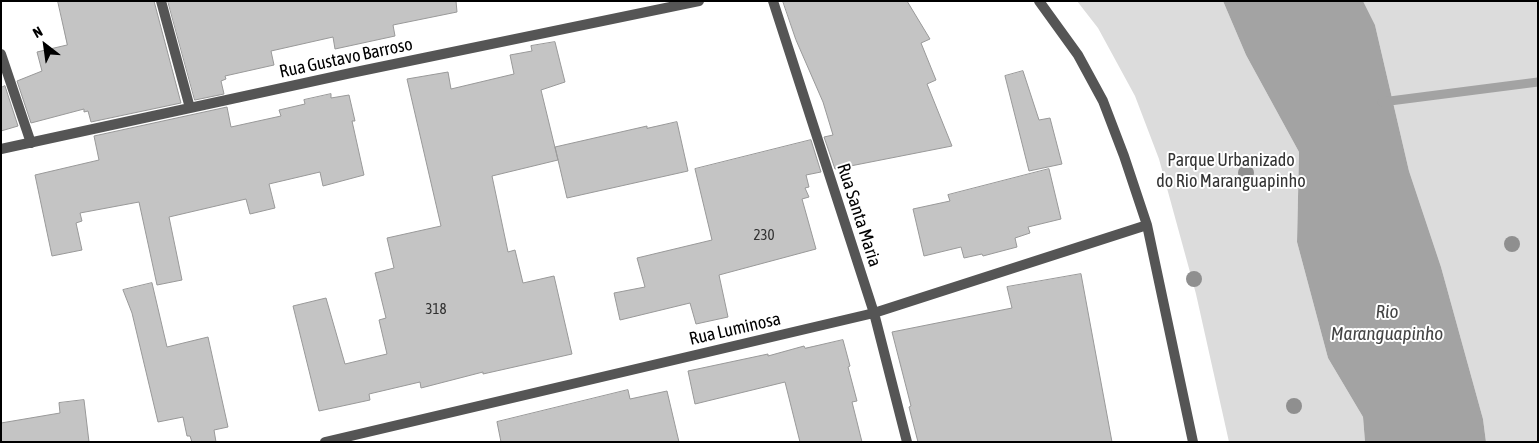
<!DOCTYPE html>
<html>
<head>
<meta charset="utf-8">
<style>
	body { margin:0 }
	#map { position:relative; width:1539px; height:443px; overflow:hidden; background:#fff; font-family:"Asap Condensed",sans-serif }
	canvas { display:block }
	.frame { position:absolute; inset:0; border:2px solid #000; pointer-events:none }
	.north { position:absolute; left:20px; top:20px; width:50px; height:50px; -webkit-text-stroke:4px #fff; paint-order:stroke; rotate:330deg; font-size:14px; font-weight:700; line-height:20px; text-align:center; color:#000 }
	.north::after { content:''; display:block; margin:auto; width:18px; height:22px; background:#000; clip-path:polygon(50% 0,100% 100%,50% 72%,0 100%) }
</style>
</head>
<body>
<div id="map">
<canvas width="1539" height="443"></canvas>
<div class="frame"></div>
<div class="north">N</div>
</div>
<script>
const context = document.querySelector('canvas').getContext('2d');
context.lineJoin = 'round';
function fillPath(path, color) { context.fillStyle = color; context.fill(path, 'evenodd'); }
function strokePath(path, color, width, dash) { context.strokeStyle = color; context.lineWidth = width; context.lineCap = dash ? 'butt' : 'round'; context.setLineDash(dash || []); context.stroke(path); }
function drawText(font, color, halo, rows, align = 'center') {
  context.font = font + ' "Asap Condensed",sans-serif'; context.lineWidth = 4; context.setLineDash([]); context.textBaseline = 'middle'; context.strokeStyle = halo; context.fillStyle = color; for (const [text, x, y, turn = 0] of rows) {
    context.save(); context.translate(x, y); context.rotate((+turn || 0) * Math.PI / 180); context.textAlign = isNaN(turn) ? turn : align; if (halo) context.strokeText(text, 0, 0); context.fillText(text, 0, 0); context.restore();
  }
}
fillPath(new Path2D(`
	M1077,1H1223L1246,55L1299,152L1297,242L1328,358L1363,417L1365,442H1229L1196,294L1159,159L1135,96L1098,28Z
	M1363,1H1538V442H1486L1483,419L1441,267L1409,171L1375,25Z`), '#dcdcdc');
fillPath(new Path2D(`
	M1223,1H1363L1375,25L1409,171L1441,267L1483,419L1486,442H1365L1363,417L1328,358L1297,242L1299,152L1246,55Z`), '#a3a3a3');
strokePath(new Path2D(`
	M1382,102L1538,82`), '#a3a3a3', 9);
const building = new Path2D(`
	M58,1H154L181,103L91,122L88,111L84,112V109L31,123L17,81L42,71L37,52L67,45Z
	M168,1H456L457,12L393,25L395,36L335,49L333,37L271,51L274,65L225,76L226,79L221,81L224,94L195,100Z
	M783,1H907L930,39L921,43L936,80L927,84L952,146L835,169L824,137L833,135L823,102L796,40Z
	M555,42L565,82L541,90L558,160L492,176L508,252L515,250L523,283L554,276L572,354L483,374V372L421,388L420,382L369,394L370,400L319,411L293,306L326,298L345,364L387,354L379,320L386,318L375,273L394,268L387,238L441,226L407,79L448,72L451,89L514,74L510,55L532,51L531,46Z
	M1023,71L1039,120L1050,118L1062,164L1029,171L1005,76Z
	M5,86L18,126L1,131V88Z
	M331,94V98L349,95L355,121H352L364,175L323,186L320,172L269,184L275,208L250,214L246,199L169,217L182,280L157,285L139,202L80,213L82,221L76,223L82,250L52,256L35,175L99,160L94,136L227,107L231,127L281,116L279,110L305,104L304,100Z
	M677,122L688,171L567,198L555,147L647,126V128Z
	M811,140L821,172L806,175L809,187L805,188L809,197L802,199L816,249L719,275L728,317L696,324L690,303L620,320L614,293L645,287L637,258L712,240L695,169Z
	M1049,169L1061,219L1028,227L1030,233L1015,238L1017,247L983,256L982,254L964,258L961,247L924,256L913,209L950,201L948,195Z
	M1081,274L1112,442H918L909,407L911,406L892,332L1012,308L1007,287Z
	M152,283L167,347L208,337L228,427L214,430L216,442H192L190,436H187L183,417L158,422L132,313L123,290Z
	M843,340L850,366L848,367L857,401L852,402L862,442H800L785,382L695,404L688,371L768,354V356L804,346L805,348Z
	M628,390L630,399L667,391L679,442H501L497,422Z
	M84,400L89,442H1V423L60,413L59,403Z`);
fillPath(building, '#c4c4c4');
strokePath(building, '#999', 1);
strokePath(new Path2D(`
	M1,54L31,143`), '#555', 10);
strokePath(new Path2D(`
	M161,1L190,108
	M773,1L874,313L907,442
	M1039,1L1078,55L1103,101L1124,156L1147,225L1193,442
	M1,149L351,73L699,1
	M325,442L874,313L1147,225`), '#555', 10);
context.fillStyle = '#8f8f8f';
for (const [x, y] of [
	[1246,173],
	[1512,244],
	[1194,279],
	[1294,406]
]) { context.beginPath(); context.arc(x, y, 8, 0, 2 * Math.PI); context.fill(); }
drawText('15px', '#313131', null, [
	["230",764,235],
	["318",436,309]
]);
drawText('18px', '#000', '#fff', [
	["Rua Gustavo Barroso",346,58,-12],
	["Rua Santa Maria",859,215,72],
	["Rua Luminosa",735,329,-13]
]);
drawText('18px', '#333', '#fff', [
	["Parque Urbanizado",1231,160],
	["do Rio Maranguapinho",1231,181]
]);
drawText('italic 19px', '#444', '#fff', [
	["Rio",1387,312],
	["Maranguapinho",1387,334]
]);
</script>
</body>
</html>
